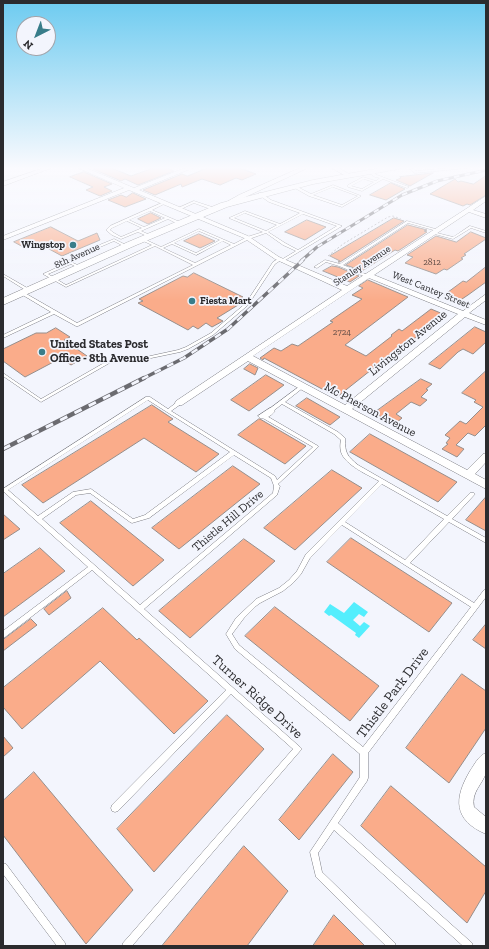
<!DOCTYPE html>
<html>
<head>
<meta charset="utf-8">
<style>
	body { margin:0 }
	#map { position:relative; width:489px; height:949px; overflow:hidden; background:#f3f5fd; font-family:"Zilla Slab",serif }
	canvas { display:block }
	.frame { position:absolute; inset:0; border:4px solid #2b2b2e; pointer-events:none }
	.north { position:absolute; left:16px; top:16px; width:40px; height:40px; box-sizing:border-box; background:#f3f5fd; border:1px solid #a3a4aa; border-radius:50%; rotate:222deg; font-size:11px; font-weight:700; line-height:16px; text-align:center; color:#2b2b2e }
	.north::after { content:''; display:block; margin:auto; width:14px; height:18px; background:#387d8a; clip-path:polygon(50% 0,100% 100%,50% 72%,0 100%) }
</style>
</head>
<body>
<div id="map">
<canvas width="489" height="949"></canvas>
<div class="frame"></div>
<div class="north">N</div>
</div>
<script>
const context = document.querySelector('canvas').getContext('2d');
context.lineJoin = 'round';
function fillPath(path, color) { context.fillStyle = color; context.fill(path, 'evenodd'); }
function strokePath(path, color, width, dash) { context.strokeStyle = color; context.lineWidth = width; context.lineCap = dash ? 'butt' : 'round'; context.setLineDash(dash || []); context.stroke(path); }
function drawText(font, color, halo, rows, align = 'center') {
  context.font = font + ' "Zilla Slab",serif'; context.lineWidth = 3.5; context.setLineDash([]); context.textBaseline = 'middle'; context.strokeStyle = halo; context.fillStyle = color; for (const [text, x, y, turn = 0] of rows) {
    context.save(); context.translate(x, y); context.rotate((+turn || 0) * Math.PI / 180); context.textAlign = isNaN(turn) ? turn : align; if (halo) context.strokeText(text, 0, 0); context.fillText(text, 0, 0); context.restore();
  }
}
fillPath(new Path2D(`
	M354,602L368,612L364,617L359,614L353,620L360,626L364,622L370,626L359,638L355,635L356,633L331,615L329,616L324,612L330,604L344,613Z`), '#54eefd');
const building = new Path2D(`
	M98,167H109L131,176L156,167H164L174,171L138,185L125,179L121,181L93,169Z
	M210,167H236L256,174L242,180L236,178L220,185L202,179L182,187L181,184L155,195L143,190L182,174L187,176Z
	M84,172L112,184L104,187L112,191L100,196L86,190L93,187L70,177Z
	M433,173L410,186L396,180L401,178L400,177Z
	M486,176V195L470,205L467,204L463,206L430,194L455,179L458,182L461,181L473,184Z
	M391,183L405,189L386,200L370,195Z
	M133,193L146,199L125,207L108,200L121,195L126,197Z
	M151,213L161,218L148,224L138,219Z
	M394,218L404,221L340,262H338L340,261L330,256Z
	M307,220L326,227L305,240L285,232Z
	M408,225L427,230L424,231L427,232L398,251L395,250L362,271L346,265Z
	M51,227L78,241L97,233L100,240L62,256L38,243L25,248L14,242Z
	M471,232L486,238V239L464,254L466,255L461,258L463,259L447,270L444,269L436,274L405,263L413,257L407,255L436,236L456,242Z
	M199,234L215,241L200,248L184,241Z
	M332,266L338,267L359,276L350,282L323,271Z
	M486,267V282L468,295L459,301L444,295L463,281L466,282Z
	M194,273L243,297L239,300L243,302L217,318L223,321L212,327L206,323L198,329L193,326L188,330L138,303L143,301L139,299L183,276L187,277Z
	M368,280L408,297L345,345L366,356L392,336L391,335L399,329L402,331L431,309L443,314L423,329L426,330L419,336L411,340L390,355L337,397L264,358L263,360L260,358L274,348L281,351L292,344L298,346L333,322L330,321L362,299L352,295L363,288L359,286Z
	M475,327L486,332V342L473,354L463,349L458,352L440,369L429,364Z
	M56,328L70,337L64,340L87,356L71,365L61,358L25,377L3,361V349L36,333H46Z
	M250,364L258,368L255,375L244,369Z
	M486,371V425L475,436L468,433L456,445L464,449L457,457L442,449L448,444L446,443L450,438L445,435L460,421L466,424L483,407L474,402L476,400L462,393Z
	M266,375L284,385L249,411L231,400Z
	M421,379L432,384L426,389L428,390L421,397L427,400L420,406L411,402L396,414L402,418L395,424L374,413Z
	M307,398L340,417L330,425L296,406Z
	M152,405L173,419L168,422L219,454L196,472L144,438L43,503L22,485Z
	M259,419H260L306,446L285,464L238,435Z
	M370,434L457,482L438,502L350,452Z
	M233,466L260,484L179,549L152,528Z
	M332,470L362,488L295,550L264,528Z
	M486,497V531L466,520Z
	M91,501L164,560L133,586L60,523Z
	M3,514L20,529L3,540Z
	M351,538L452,603L429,632L327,562Z
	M244,539L275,561L190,638L159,611Z
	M40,548L65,571L3,617V574Z
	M67,591L71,598L49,615L44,609Z
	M275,607L379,686L350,721L245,636Z
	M103,608L137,640L139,638L208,701L174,734L100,661L22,729L3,707V688Z
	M31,619L37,625L3,651V640Z
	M486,624V649L473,640Z
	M462,674L486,691V728L449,783L406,748Z
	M227,715L264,749L154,872L117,829Z
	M3,736L13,748L3,757Z
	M333,754L353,772L299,840L279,820Z
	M34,772L133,890L86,944L3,835V801Z
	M391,786L486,867V891L467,923L361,826Z
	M244,846L288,891L247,946H162Z
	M334,915L365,946H313Z`);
fillPath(building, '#faac8a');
strokePath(building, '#968e8b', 1);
const lane = new Path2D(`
	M408,167H411L416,171L459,167H469L468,168L415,173Z
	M368,170H370L377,175L409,187L407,188L383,179L362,191L348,187V185L363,177L376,181L380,178L375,177L368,172ZM364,179L374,182L362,189L351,186Z
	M294,185L311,194L333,185L361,196L342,207L309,196L293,187V186ZM333,187L358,196L342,205L313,195Z
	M259,193H261L271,200L342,226L282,262L280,261L281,260L296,251L283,245L266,233L249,239L78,326H76L54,314L3,338V335L51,312L21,294V292H23L77,323L193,265L155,246L66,287L43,274L69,262L71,258L75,255L114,239L128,246L125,247L114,241L77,257L74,259L73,263L80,266V268H78L71,264L48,274L66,285L152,245L141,240V238H142L161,247L199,229L234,244L247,237L263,232L229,218L245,211L280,224L300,213L269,202L259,195ZM245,213L277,225L266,231L234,218ZM303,214L337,226L298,250L285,243L268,232ZM199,231L220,240L196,253L174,243ZM223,241L231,245L195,263L163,248L172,244L196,255Z
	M194,201L215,208L216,209L213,210L194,203L179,210L176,209Z
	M164,202L166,203L152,210L180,222V224H178L168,219L141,231L150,235L151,236L149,237L138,232L121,239L112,235L106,230L110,226ZM150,211L165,218L144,227L129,220ZM127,221L142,228L121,237L114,233L110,230L112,228Z
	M407,221L439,230L437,231L408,223L343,265L368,275V277H366L339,266L326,262L317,268L314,267L325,260L340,264Z
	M470,226L486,231V233L471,228L453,239L431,233L433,232L453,237Z
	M278,259L281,260L275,264L248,305L213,335L188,349L180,352L132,362L113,361L41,402L3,376V373L41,399L111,359L132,360L178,350L186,347L211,333L246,303L273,262Z
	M3,274L29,289L30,290L27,291L3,276Z
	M300,386H304V387L285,402L338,432L345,438V439C345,453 347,456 358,465L447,516L470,493H474L475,494L452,519L486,538V543L449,522L410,563L474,603L484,590H486V597L368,753V778L367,781L338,823L472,943L473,946H463L334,830L318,853L322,872L395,943L396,946H386L316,877L310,852L360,777V754L235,649L226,634L236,618L252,603L256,599L279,588L289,580L297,571L306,554L379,481C368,475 345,465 341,452C340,448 340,444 341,440L334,434L282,404L272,412H268V410ZM382,484L444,519L405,560L345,522ZM342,525L471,607L363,747L239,645L232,634L244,618L256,606L260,603L283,591L293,583L301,574L310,558Z
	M146,397H150L168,409L177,402H181V404L171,411L275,476L277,480L313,447L261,417V415H265L318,446V447L278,484L280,486L277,495L144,609L300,747L302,749L300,751L132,946H122L123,943L293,749L231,694L118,811L115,812L112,811L111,808L112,805L226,690L92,570L5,637L3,638V631L88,567L4,492L3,493V489ZM148,400L230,452L145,515L133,519L91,489L73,492L38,516L8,490ZM234,455L271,478L274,486L273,493L140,605L42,519L76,495L90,493L130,522L132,523L149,518Z
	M3,863L6,864L65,943L66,946H57L3,874Z`);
const street = new Path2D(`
	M46,167H54L3,186V182Z
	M76,167H84L134,188L187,167H195L139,190L248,236L279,257L347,286L486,196V201L473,210L486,214V218L469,212L374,275L463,311L486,294V300L469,313L486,320V325L465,317L352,409L467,470L483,454L486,453V462L475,474L486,480V489L248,361L182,405H176L175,403L176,401L342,290L275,259L244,238L129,190L3,240V236L124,188ZM369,278L458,314L345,405L253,356Z
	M302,167H310L226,206L221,205L239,195Z
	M330,167H337L351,175L346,176Z
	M270,408L273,409L275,411C271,416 265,420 260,418L258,416Z
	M486,753C486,759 488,767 486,773C482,785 471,792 474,807L486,817V834C453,820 454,798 470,771C475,764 478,756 486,753Z`);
const secondary = new Path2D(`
	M386,167H403L399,169L313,184L227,207L134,246L3,305V298L128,242L221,203L313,180Z`);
strokePath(lane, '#7d7e85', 1);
strokePath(street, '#7d7e85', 1);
strokePath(secondary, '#7d7e85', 1);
strokePath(new Path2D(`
	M328,256L343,244L388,217L393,216L401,219`), '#b0b1b7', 1, [2, 2]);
fillPath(lane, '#fff');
fillPath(street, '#fff');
fillPath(secondary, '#fff');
const railFar2 = new Path2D(`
	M301,261L317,247L402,195L437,181L486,170`);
const railFar1 = new Path2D(`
	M142,379L184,358L228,329L303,260`);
const rail = new Path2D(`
	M3,449L144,378`);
strokePath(railFar2, '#6b6b70', 3);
strokePath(railFar1, '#6b6b70', 3.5);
strokePath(rail, '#6b6b70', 4.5);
strokePath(railFar2, '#f3f5fd', 2, [5.5]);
strokePath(railFar1, '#f3f5fd', 2.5, [7]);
strokePath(rail, '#f3f5fd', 3, [8]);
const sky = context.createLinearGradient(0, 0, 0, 300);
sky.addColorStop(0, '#6dcbf0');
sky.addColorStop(0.56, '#fafafe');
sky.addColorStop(1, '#fafafe00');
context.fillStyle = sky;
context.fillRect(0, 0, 489, 300);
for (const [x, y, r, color] of [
	[73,245,4,"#387d8a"],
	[192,301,4,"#387d8a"],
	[42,352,4,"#387d8a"]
]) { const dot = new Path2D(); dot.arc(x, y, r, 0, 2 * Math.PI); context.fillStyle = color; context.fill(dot); strokePath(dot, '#f3f5fd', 1.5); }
drawText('9px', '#5f4b45', null, [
	["2812",432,262],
	["2724",342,332]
]);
drawText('bold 10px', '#2b2b2e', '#f3f5fd', [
	["Wingstop",65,245],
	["Fiesta Mart",200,301,"left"]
], 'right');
drawText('10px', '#2b2b2e', '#f3f5fd', [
	["8th Avenue",77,256,-24],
	["Stanley Avenue",362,266,-33],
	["West Cantey Street",431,290,22]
]);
drawText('12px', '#2b2b2e', '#f3f5fd', [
	["Livingston Avenue",408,343,-39],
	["Mc Pherson Avenue",370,410,28],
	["Thistle Hill Drive",228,521,-40]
]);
drawText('bold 12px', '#2b2b2e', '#f3f5fd', [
	["United States Post",50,345],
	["Office - 8th Avenue",50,359]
], 'left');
drawText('14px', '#2b2b2e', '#f3f5fd', [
	["Thistle Park Drive",393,693,-53],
	["Turner Ridge Drive",257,697,42]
]);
</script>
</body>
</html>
